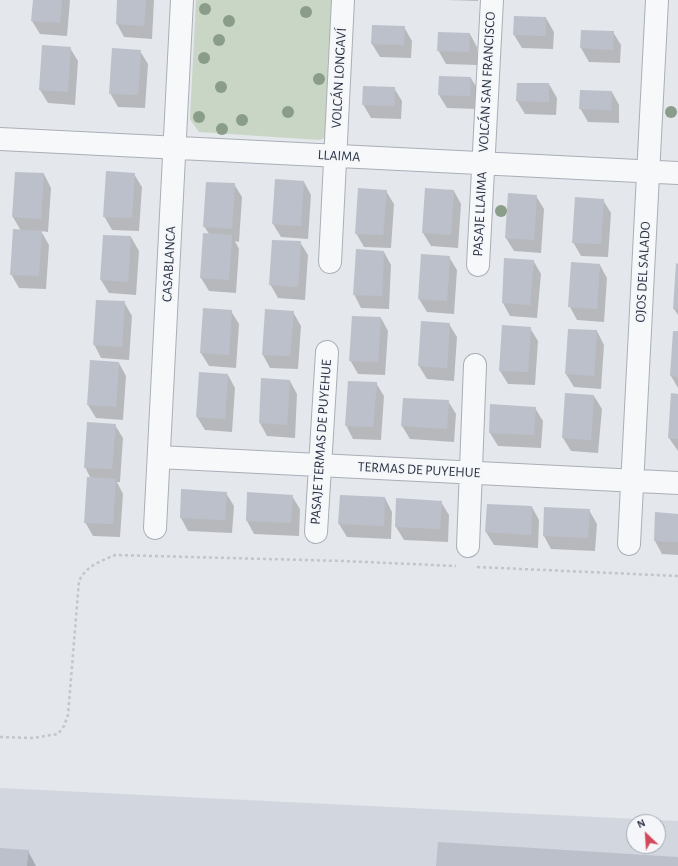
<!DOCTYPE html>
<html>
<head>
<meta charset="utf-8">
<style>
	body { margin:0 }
	#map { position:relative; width:678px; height:866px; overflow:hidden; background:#e4e7ec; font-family:"Alegreya Sans",sans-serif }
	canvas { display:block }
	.north { position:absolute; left:626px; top:814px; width:40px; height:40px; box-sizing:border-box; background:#f4f6f9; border:1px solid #a4a8b1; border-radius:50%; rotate:335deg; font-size:11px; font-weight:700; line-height:16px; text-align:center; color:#2b3445 }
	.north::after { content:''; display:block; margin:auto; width:14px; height:18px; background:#d1495b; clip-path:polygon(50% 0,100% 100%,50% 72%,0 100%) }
</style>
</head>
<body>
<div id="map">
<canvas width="678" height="866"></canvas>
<div class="north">N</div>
</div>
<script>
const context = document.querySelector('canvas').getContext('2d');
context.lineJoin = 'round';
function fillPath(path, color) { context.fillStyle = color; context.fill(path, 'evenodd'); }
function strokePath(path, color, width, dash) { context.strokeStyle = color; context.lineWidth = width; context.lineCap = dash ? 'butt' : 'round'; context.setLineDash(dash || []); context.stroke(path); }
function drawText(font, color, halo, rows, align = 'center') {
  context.font = font + ' "Alegreya Sans",sans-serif'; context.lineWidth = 3.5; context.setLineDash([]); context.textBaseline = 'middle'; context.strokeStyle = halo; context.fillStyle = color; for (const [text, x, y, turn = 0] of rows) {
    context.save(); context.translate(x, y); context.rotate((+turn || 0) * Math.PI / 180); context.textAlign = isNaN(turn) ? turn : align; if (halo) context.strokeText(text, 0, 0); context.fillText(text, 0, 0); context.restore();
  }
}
fillPath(new Path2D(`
	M0,788L678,821V866H0ZM634,822H658V846H634Z`), '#d2d6de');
fillPath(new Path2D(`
	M196,0H336L331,135L320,140L199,132L190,119Z`), '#c9d6c5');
fillPath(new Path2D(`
	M34,0H70L67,36L40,34L32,21Z
	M118,0H154L152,39L124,37L117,24Z
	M447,0H478V1Z
	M546,18L554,32L553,49L522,48L514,35Z
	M404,27L412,41L411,58L380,57L372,44Z
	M582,31L613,32L621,45L620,63L589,62L581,48Z
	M470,34L477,47V65L446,64L438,50Z
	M43,46L70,48L78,61L75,105L48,103L40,90Z
	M140,51L148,64L145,108L118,107L110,93Z
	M471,78L479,92L478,109L447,108L439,95Z
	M549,84L557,98L556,115L525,114L517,101Z
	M394,88L402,101L401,119L371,118L363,104Z
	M612,92L619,105V123L588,122L580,108Z
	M44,174L51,188L48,232L41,231L49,245L46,289L19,288L11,274L21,231L13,217Z
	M134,174L142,187L139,231L112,230L104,216Z
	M304,182L311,195L308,239L281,237L273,224Z
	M234,184L242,197L239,242L235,241L239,249L236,293L209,291L201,278L204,234H209L204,226Z
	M426,189L454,191L461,204L458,248L431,246L423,233Z
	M386,191L394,204L391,248L364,247L356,233Z
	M509,194L536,196L544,209L541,253L514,251L506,238Z
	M603,200L611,213L608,257L581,256L573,242Z
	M131,237L139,251L136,295L109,293L101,280Z
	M300,242L308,255L305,300L278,298L270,284Z
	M384,252L391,265L389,309L361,308L354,294Z
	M422,255L449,257L457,270L454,314L427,312L419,299Z
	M533,260L541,274L537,318L510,316L503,303Z
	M572,263L600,265L607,278L604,322L577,320L570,307Z
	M678,265V315L674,309Z
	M124,302L132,316L129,360L101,358L94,344Z
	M231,311L239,324L236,368L209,366L201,353Z
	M293,312L301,326L298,369L270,368L263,355Z
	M381,318L388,331L385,375L358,374L350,360Z
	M449,324L457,337L454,381L427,379L419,366Z
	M530,328L538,341L535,385L508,384L500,371Z
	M597,331L604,345L601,389L574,387L566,374Z
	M678,332V388L671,376Z
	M119,363L126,376L123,420L96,418L88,405Z
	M228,375L235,388L232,432L205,430L197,417Z
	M290,381L297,394L295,438L267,436L260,423Z
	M376,383L384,396L381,440L353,439L346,425Z
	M678,395V451L669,438Z
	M594,396L602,409L598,453L571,451L563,438Z
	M404,399L448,401L456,414L454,442L410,439L402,426Z
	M535,408L543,421L541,448L498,446L490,433Z
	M115,425L123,438L120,482H117L123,494L120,537L93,536L85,522L91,479L85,467Z
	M226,493L234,506L232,533L188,531L181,518Z
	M292,496L300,509L299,536L254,534L247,521Z
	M385,498L392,512L391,539L347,537L339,524Z
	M441,502L449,515L448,542L404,540L396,527Z
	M488,505L532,507L539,520L538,548L494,545L486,532Z
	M545,508L589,510L597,524L595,551L551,549L544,536Z
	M678,515V555L662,554L655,541Z
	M0,849L28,851L36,866H0Z`), '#0003');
fillPath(new Path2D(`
	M33,0H62L60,23L31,21Z
	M117,0H146L144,26L116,24Z
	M514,16L546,17V36L513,35Z
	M372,25L405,26L404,45L371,44Z
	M581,30L614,31L613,50L580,48Z
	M438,32L470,33L469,52L437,51Z
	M42,45L71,47L68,92L39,90Z
	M112,48L141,50L138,95L109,94Z
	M439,76L471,77L470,96L438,95Z
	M517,83H549V102L516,101Z
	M363,86L395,87L394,106L362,105Z
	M580,90L612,91L611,110L579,109Z
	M106,171L135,173L132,218L103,217Z
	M15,172L44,173L41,219L12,217Z
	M275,179L304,181L301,226L272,224Z
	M206,182L235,183L232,229L203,227Z
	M358,188L387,190L383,235L355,234Z
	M425,188L454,190L451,235L422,233Z
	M508,193L537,195L534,240L505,238Z
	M575,197L604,199L601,244L572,243Z
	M13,229L42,231L39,276L10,275Z
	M203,233L232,235L229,280L200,278Z
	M103,235L131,236L128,282L100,280Z
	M272,240L301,241L298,287L269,285Z
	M356,249L384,251L382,296L353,295Z
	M421,254L450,256L447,301L418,299Z
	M504,258L534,260L530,305L502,303Z
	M571,262L600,264L597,309L568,307Z
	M676,263L678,264V309H673Z
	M96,300L125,301L122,347L93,345Z
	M203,308L232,310L229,355L200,353Z
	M265,309L294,311L290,356L262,355Z
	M352,316L381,317L378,362L349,361Z
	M421,321L450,323L447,368L418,366Z
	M502,325L531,327L528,372L499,371Z
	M568,329L597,330L594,376L565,374Z
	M673,331H678V377L670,376Z
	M90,360L119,362L116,407L87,405Z
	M199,372L228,374L225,419L196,417Z
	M261,378L290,380L287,425L259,423Z
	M348,381L377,382L373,427L345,426Z
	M565,393L594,395L591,440L562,438Z
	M671,393L678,394V439L668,438Z
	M403,398L449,400L447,429L401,426Z
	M490,404L536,407L534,435L489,433Z
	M87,422L116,424L112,469L84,468Z
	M87,477L116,479L113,524L84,523Z
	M181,489L227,492L225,520L180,518Z
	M247,492L293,495L291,523L246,521Z
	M340,495L385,497L384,526L338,524Z
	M396,498L442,501L440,529L395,527Z
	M487,504L532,506L531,535L485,532Z
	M544,507L590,509L588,538L543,536Z
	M655,512L678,514V542L654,541Z
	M438,842L678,857V866H436Z
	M0,848L29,850L27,866H0Z`), '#bbc0ca');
const street = new Path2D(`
	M0,139L678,173
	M330,262L343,0
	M478,265L492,0
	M159,457L678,483
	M155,528L182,0
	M316,532L327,352
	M629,544L657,0
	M468,546L475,365`);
strokePath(street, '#a9aeb7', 24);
strokePath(new Path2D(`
	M477,567L678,576
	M0,737L32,738L58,734L64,726L68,715L79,581C86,566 101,561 115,555L343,561L456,566`), '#c2c5cb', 2.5, [3, 3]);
strokePath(street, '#f7f8fa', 22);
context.fillStyle = '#899d89';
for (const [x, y] of [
	[205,9],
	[306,12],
	[229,21],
	[219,40],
	[204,58],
	[319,79],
	[221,87],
	[288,112],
	[671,112],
	[199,117],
	[242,120],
	[222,129],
	[501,211]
]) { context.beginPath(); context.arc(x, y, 6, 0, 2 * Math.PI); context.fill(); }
drawText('14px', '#2b3445', '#f4f6f9', [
	["VOLCÁN LONGAVÍ",339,78,-87],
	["VOLCÁN SAN FRANCISCO",487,82,-87],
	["LLAIMA",339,156,3],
	["PASAJE LLAIMA",480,214,-87],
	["CASABLANCA",169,264,-87],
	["OJOS DEL SALADO",643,272,-87],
	["PASAJE TERMAS DE PUYEHUE",321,442,-86],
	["TERMAS DE PUYEHUE",419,470,3]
]);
</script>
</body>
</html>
